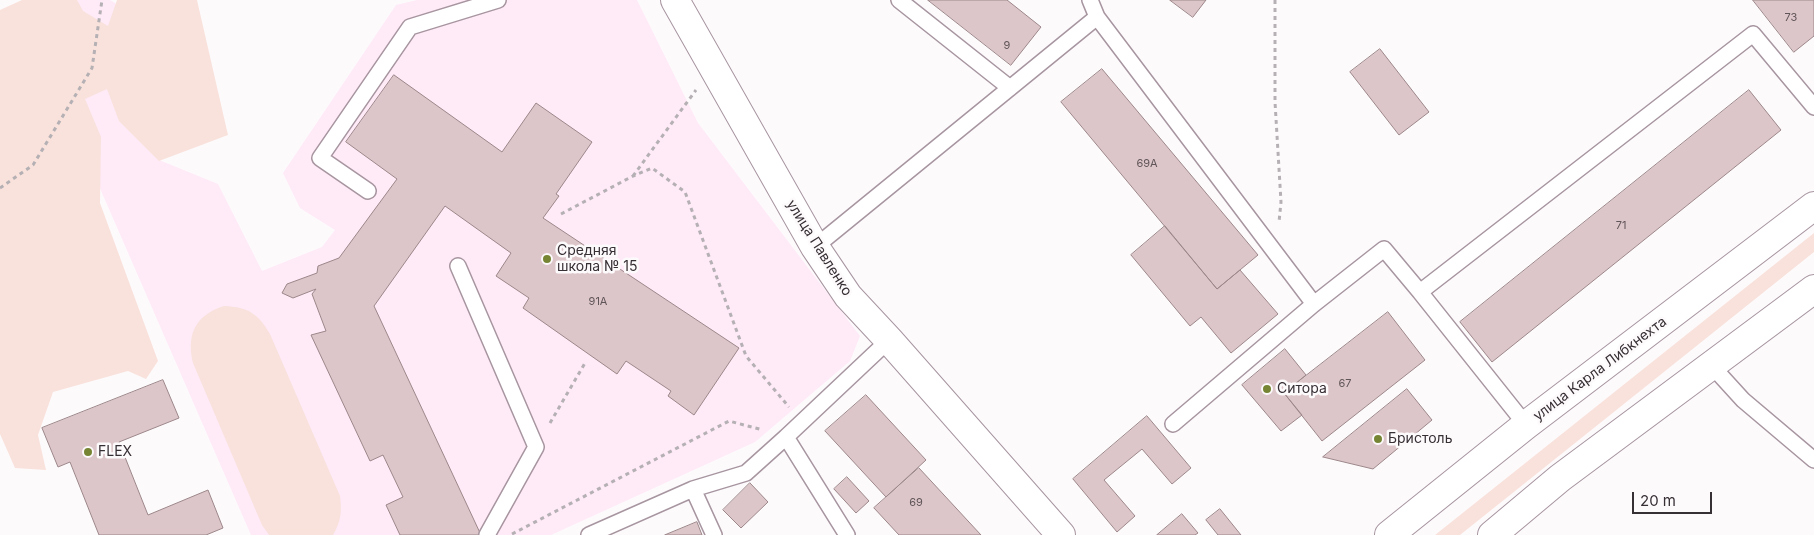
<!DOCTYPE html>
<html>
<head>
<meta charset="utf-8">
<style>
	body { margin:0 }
	#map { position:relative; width:1814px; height:535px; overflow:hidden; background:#fdfafc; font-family:Inter,sans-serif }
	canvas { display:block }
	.scale { position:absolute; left:1632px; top:492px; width:80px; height:22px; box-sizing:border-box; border:2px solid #362f34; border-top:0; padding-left:6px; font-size:15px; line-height:18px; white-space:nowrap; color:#362f34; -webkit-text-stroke:4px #fdfafc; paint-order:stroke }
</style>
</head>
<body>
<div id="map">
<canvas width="1814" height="535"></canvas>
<div class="scale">20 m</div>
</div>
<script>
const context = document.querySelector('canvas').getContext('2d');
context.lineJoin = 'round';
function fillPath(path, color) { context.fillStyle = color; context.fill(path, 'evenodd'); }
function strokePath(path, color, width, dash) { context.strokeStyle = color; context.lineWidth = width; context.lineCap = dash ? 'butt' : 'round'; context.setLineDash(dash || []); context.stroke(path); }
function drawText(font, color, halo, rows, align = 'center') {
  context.font = font + ' Inter,sans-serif'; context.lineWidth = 5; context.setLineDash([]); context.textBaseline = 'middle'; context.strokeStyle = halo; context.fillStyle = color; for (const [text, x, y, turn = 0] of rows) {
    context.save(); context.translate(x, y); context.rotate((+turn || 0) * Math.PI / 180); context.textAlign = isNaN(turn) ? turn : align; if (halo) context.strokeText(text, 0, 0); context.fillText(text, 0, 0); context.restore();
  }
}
fillPath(new Path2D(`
	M38,0H110L130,12L159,160L218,184L262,271L322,247L335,230L300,208L283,173L396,5L417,0H637L698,123L860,336L850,361L755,442L551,535H251L21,7Z`), '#ffeaf7');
fillPath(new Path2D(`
	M22,0H77L83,11L108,26L117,0H197L228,135L159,161L119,121L107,89L85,99L101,137L100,203L158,361L146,379L128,371L53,392L38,435L46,470L15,468L0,434V10Z
	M1814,233V252L1460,535H1435Z
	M224,306C249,307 258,314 270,334L340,496C342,512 341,521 333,535H269L262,525L193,363C186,334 196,315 224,306Z`), '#f9e2dc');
const building = new Path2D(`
	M928,0H1007L1041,27L1011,65Z
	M1170,0H1206L1193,17Z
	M1753,0H1814V36L1794,52Z
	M1380,49L1429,112L1399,135L1350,72Z
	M1102,69L1258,255L1217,289L1061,102Z
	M394,75L502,152L536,103L592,142L556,194L559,196L543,218L739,348L694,415L668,396L671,391L626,361L617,374L523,308L529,298L496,276L511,253L445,206L374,306L481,535H400L386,505L403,497L383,455L370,461L311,335L326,331L312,294L316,289L293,298L282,293L287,284L317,273L318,266L339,258L397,179L346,142Z
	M1749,90L1781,130L1492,362L1460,322Z
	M1165,226L1217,289L1240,270L1278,314L1231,353L1201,317L1190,326L1131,255Z
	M1388,312L1425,360L1322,441L1284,393Z
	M1285,349L1306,375L1284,393L1302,415L1281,431L1242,385Z
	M163,380L179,418L119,442L148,515L208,490L223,528L206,535H99L70,462L58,467L42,428Z
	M1407,389L1432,420L1373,469L1323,457Z
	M866,395L926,460L886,497L825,431Z
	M1147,416L1191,468L1172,484L1142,449L1104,480L1135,516L1117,532L1073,479Z
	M919,468L981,535H899L874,508Z
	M847,477L869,501L856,513L834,489Z
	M750,483L768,502L741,528L723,510Z
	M1220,509L1241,535H1218L1206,520Z
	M1182,514L1198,533L1195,535H1157Z
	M697,522L702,535H665Z`);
fillPath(building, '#ddc6c9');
strokePath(building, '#9c878a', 1);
const lane = new Path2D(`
	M899,0L1010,88
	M1090,0L1097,17L1314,304L1384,249L1420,292L1526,425
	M368,191L320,158L410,27L498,0
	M815,247L1097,17
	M458,266L536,447L487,535
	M1420,292L1753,34L1814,107
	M1712,366L1743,400L1814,460
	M1173,424L1314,304
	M693,489L746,473L786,437
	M589,535L693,489L714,535
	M847,535L786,437L889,340`);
const street = new Path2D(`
	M675,0L815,247L848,296L889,340L1061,535`);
const secondary = new Path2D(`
	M1389,535L1526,425L1814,206
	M1492,535L1560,478L1814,289`);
strokePath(lane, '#a795a0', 18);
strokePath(street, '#a795a0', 30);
strokePath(secondary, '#a795a0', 30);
strokePath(new Path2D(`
	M1275,0V102L1281,202L1279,222
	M633,176L696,90
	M0,188L33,165L92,68L102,0
	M561,214L633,176L652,168L685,192L746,356L789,407
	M550,423L585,363
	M512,534L729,421L763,430`), '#b5b0b4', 3, [4, 4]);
strokePath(lane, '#fff', 15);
strokePath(street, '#fff', 28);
strokePath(secondary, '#fff', 28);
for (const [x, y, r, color] of [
	[547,259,5,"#768534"],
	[1267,389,5,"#768534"],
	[1378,439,5,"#768534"],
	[88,452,5,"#768534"]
]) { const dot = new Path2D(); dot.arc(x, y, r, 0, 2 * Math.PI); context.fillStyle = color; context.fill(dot); strokePath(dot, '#fdfafc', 2); }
drawText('11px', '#605559', null, [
	["73",1791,18],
	["9",1007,46],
	["69А",1147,164],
	["71",1621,226],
	["91А",598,302],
	["67",1345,384],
	["69",916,503]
]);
drawText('14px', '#362f34', '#fdfafc', [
	["улица Павленко",819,248,58],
	["улица Карла Либкнехта",1600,369,-37]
]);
drawText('14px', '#362f34', '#fdfafc', [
	["Средняя",557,251],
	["школа № 15",557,267],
	["Ситора",1277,389],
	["Бристоль",1388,439],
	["FLEX",98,452]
], 'left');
</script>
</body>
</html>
